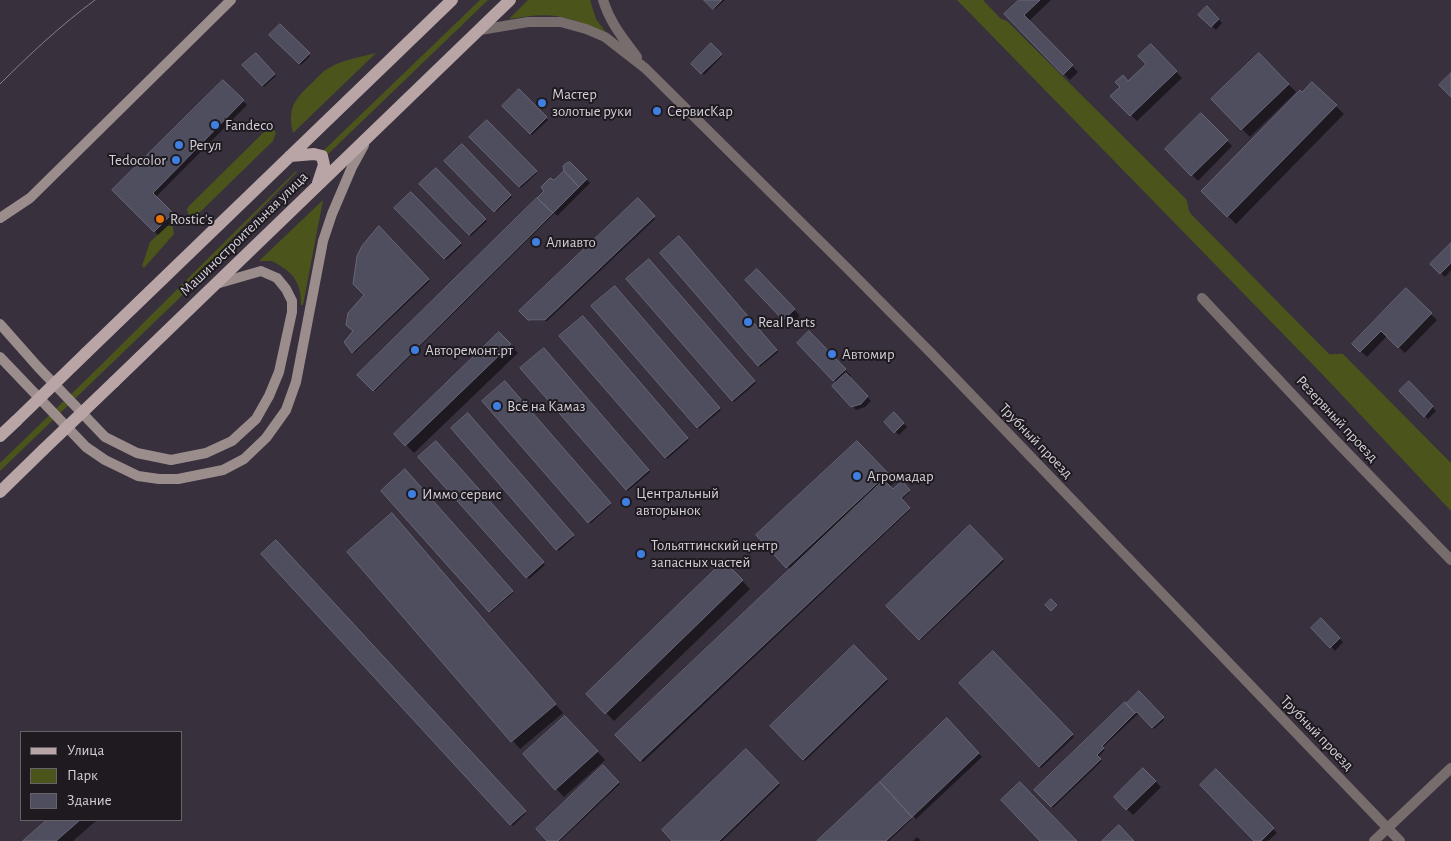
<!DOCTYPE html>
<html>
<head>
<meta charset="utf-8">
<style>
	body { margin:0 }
	#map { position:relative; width:1451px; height:841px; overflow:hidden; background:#39303e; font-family:"Alegreya Sans",sans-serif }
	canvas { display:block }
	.legend { position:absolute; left:20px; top:731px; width:162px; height:90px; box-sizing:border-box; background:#1e1a20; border:1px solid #67626a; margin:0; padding:6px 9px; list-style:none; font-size:15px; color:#d4cfd8 }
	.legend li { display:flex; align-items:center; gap:10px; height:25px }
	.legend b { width:25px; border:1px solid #67626a }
</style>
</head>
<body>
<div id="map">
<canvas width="1451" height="841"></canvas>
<ul class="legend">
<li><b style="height:6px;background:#b9a5a5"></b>Улица</li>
<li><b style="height:14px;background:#4b541b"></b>Парк</li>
<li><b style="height:14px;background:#4e4e5e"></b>Здание</li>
</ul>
</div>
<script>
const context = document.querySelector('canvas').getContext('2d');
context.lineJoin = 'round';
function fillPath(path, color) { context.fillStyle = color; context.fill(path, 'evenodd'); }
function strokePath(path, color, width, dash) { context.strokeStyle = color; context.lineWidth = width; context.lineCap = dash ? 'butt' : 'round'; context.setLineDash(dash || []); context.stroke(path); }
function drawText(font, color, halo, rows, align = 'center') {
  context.font = font + ' "Alegreya Sans",sans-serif'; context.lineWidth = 4; context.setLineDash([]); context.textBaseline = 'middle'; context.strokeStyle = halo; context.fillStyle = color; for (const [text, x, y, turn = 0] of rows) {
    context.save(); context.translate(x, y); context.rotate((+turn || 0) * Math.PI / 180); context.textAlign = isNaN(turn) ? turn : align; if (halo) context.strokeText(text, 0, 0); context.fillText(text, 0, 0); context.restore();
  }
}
fillPath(new Path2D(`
	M480,0H488L326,156L322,152Z
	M528,0H590L596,19L610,38C593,28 576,19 556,16C540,14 524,17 509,19Z
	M957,0H983L1001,19L1007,21L1186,199C1189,204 1187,209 1191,214L1329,354C1334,355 1338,353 1343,354L1451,463V511L1323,375Z
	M376,53L293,133C287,107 295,99 313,82C317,78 322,72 327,69C341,60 360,57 376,53Z
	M271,128L276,132L273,141L197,215L193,216L188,214L187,209L189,206L267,129Z
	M296,171L297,172L224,247L221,258L0,471V463L99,367Z
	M323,200L303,305H301C301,288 297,276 282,267C279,265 275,262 271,261C268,261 263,261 259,261Z
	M167,226H172L173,227L174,234L144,268L142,266L150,242Z`), '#4b541b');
fillPath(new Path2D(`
	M706,0H725L715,9Z
	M1021,0H1051L1029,21L1078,72L1070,80L1005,15Z
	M1207,8L1222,23L1216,30L1200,15Z
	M280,26L310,56L301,65L271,35Z
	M711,45L722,56L704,75L692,64Z
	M1151,46L1182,78L1137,121L1112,96L1147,64Z
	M256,55L276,76L264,87L244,66Z
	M1259,55L1296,92L1250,137L1213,100Z
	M223,82L247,105L156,197L176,218L158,235L114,190Z
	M1312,83L1344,114L1236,224L1202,191Z
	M519,91L548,120L532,135L503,106Z
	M1201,115L1232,146L1198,181L1167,149Z
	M487,122L537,173L521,188L471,137Z
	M462,146L512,197L496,212L446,161Z
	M570,164L590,183L557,216L555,213L375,391L359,375L565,172Z
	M436,170L487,221L471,236L421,185Z
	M411,194L462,245L446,260L396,208Z
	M638,200L655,219L547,321H531L521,311Z
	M379,227L430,281L354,353L353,352L355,331L365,295Z
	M679,238L778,352L760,367L662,253Z
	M1451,245V270L1445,277L1432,264Z
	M649,260L756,383L734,402L628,279Z
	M757,270L800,316L790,325L747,280Z
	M614,288L721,410L699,429L593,306Z
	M1406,290L1437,320L1405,353L1387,336L1367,357L1353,344Z
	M582,318L689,440L667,459L561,336Z
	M809,333L851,376L849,378L871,401L865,407L856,410L833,386L837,383L798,343Z
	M499,334L518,353L414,453L396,434Z
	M543,349L650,472L628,491L522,368Z
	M505,383L611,505L590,524L484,401Z
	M1409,383L1436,411L1428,419L1401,391Z
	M894,414L907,427L899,435L886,422Z
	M468,415L574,537L559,551L452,428Z
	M436,443L545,565L529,579L420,457Z
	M857,443L895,482L889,487L893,491L902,483L910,492L901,500L910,510L643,762L617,735L791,570L757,535Z
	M404,471L513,593L491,612L383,491Z
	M400,523L563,713L520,749L349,552Z
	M970,526L1004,561L921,640L888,606Z
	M276,542L526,813L513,826L262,555Z
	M724,562L750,589L614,721L588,694Z
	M1321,620L1343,642L1335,651L1313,628Z
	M854,647L888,681L805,761L772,726Z
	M993,652L1074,737L1041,768L960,683Z
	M1139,693L1164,720L1154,729L1139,713L1137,715L1102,748L1105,750L1098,757L1102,761L1053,808L1036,790Z
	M947,720L982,757L916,819L889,790L887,791L912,819L889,841H819Z
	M573,725L605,760L564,797L524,755Z
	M746,751L780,785L722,841H674Z
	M603,767L620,784L560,841H549Z
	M1143,769L1161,787L1133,815L1115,797Z
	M1216,770L1277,833L1268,841H1256Z
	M48,820H97L73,841H25Z
	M917,837L921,841H913Z`), '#0007');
const building = new Path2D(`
	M704,0H722L713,9Z
	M1019,0H1040L1024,15L1073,65L1063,75L1004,14Z
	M1207,6L1219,19L1211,27L1198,15Z
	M280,24L310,53L299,64L269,35Z
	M711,43L722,54L701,74L691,64Z
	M1151,44L1177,71L1130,116L1110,96L1120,87L1115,82L1123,75L1128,81L1146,64L1138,56Z
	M256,53L275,74L262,86L242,65Z
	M1259,53L1289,84L1241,130L1211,99Z
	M1451,73V97L1439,85Z
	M223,80L244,100L153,193L173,213L154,232L112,190Z
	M1312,82L1337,105L1227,217L1201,191L1300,90L1302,92Z
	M519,89L547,117L530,134L502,106Z
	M1201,113L1228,140L1191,176L1165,149Z
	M487,120L537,171L519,187L469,137Z
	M462,144L511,195L494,212L444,161Z
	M570,162L587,179L579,187L564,171L563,166L565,164Z
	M436,168L486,219L469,235L419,184Z
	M564,171L579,187L553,213L537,198L544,191L541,187L550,178L554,180Z
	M411,192L461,243L444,259L394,208Z
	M537,198L553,213L373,391L357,375Z
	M638,198L655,216L545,320H528L519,311Z
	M379,226L429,279L352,353L344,342L353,331L346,325L348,313L364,295L353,284L357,256L362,246Z
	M679,236L777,350L758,366L660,253Z
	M1451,243V263L1440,274L1430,264Z
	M649,259L755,381L732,401L626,279Z
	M757,269L795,309L783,320L745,280Z
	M615,286L720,408L697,428L591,306Z
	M1406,288L1432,313L1398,348L1381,331L1360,352L1352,344Z
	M583,316L688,438L665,458L559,336Z
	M809,331L846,369L833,381L797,343Z
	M499,332L511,344L405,446L394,434Z
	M544,348L649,470L626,490L520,368Z
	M846,373L868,396L861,404L851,407L832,386Z
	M505,381L611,503L588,523L482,401Z
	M1409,381L1433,406L1424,417L1399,391Z
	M894,412L904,423L894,433L884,422Z
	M468,413L574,535L556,550L451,428Z
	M436,441L544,562L526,578L418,457Z
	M857,441L888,473L786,568L756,535Z
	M405,469L513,591L489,612L381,491Z
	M884,480L893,489L902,481L910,490L901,498L910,508L640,761L615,735Z
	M392,513L556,704L511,742L347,552Z
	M970,525L1003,559L919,640L886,606Z
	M276,540L526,811L510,825L261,554Z
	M724,561L743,580L605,714L586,694Z
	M1051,599L1057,605L1051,611L1045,605Z
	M1321,618L1340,638L1330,648L1311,628Z
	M854,645L887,679L803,760L770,726Z
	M993,651L1073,734L1039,767L959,683Z
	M1139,691L1164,717L1152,728L1137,712L1135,713L1126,704Z
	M1125,702L1135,713L1102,746L1104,748L1097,755L1101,759L1051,807L1034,790Z
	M565,716L598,751L555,790L523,754Z
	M947,718L979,753L912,817L880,782Z
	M746,749L779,783L719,841H672L662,830Z
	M603,765L619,782L558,841H547L536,829Z
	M1143,768L1156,781L1126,810L1114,797Z
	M1216,769L1274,828L1261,841H1254L1200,785Z
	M880,782L912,817L886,841H817Z
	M1020,782L1077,841H1040L1001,800Z
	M47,820H80L56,841H23Z
	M1119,825L1134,841H1102Z`);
fillPath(building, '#4e4e5e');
strokePath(building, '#676779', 1);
strokePath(new Path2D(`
	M1202,298L1336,441L1451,560
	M1374,841L1451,768`), '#776d6d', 10);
strokePath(new Path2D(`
	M603,0C610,23 623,38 637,57
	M480,30L528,22H561L586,29L605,37L645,68L847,268L932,354L1400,841`), '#776d6d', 10);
strokePath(new Path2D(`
	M0,218L30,198L231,0
	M0,324L38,367L105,437L137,453L171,460L206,453L232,441L256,419L269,396L279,372L292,312V301L286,289L277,278L261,271L216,284
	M0,357L86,447L105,460L138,476L159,479H178L223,470L244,459L266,438L286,410L296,382L323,241L332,214L352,167L364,145`), '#9c8d8d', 10);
strokePath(new Path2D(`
	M290,156L314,154L322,156L324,165L318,183
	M86,353L452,0
	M114,382L510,0
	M0,436L16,421
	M0,492L43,450`), '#b9a5a5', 12);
strokePath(new Path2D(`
	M0,84C30,54 61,25 95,0`), '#867f8a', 1);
strokePath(new Path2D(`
	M16,421L86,353
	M43,450L114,382`), '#b9a5a5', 12);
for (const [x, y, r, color] of [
	[542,103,5,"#3f7fe0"],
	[657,111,5,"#3f7fe0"],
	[215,125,5,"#3f7fe0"],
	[179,145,5,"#3f7fe0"],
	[176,160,5,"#3f7fe0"],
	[160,219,5,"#e8710a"],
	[536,242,5,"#3f7fe0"],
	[748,322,5,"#3f7fe0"],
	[415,350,5,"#3f7fe0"],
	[832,354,5,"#3f7fe0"],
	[497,406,5,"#3f7fe0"],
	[857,476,5,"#3f7fe0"],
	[412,494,5,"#3f7fe0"],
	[626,502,5,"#3f7fe0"],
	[641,554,5,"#3f7fe0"]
]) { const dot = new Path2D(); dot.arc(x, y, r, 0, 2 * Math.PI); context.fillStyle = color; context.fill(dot); strokePath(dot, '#1e1a20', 2); }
drawText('15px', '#d4cfd8', '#1e1a20', [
	["Мастер",552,94],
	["золотые руки",552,111],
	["СервисКар",667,111],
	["Fandeco",225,125],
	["Регул",189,145],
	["Tedocolor",166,160,"right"],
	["Rostic's",170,219],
	["Алиавто",546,242],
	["Real Parts",758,322],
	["Авторемонт.рт",425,350],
	["Автомир",842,354],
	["Всё на Камаз",507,406],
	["Агромадар",867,476],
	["Центральный",636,493],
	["авторынок",636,510],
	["Иммо сервис",422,494],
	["Тольяттинский центр",651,545],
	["запасных частей",651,562]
], 'left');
drawText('15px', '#d4cfd8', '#1e1a20', [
	["Машиностроительная улица",244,234,-44],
	["Резервный проезд",1337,419,47],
	["Трубный проезд",1036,441,46],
	["Трубный проезд",1317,733,46]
]);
</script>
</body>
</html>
